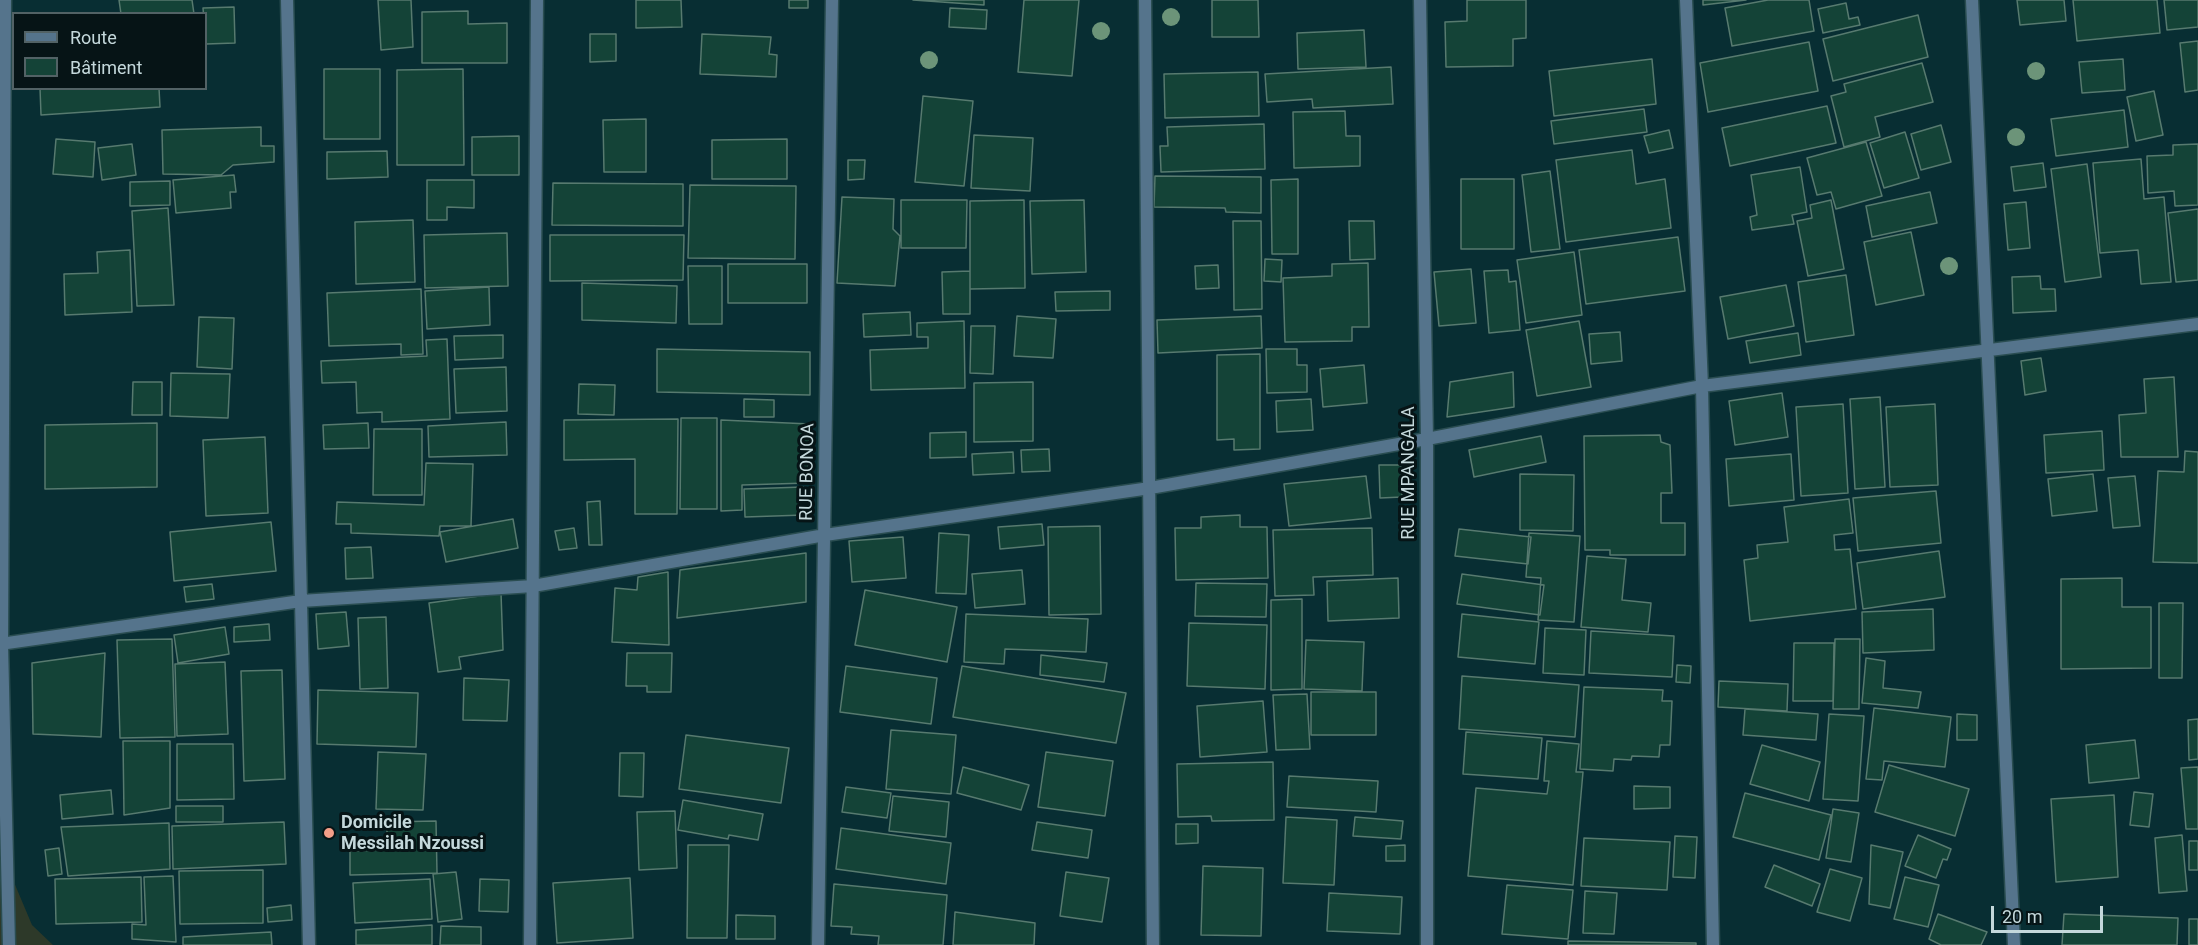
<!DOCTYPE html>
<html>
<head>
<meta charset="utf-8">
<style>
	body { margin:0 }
	#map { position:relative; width:2198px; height:945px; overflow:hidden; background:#082e33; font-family:Roboto,sans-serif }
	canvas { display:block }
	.legend { position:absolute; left:12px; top:12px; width:195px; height:78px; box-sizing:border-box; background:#061416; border:2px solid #526265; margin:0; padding:8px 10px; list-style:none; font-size:18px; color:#c4d8db }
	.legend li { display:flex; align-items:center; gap:12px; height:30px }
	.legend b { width:30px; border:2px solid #526265 }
	.scale { position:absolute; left:1991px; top:906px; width:112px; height:27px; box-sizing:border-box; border:3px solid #c4d8db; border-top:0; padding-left:8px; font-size:18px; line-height:21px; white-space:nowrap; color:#c4d8db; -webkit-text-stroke:4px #061416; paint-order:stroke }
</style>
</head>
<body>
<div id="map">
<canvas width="2198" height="945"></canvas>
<ul class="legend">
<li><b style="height:8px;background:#55748c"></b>Route</li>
<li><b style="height:16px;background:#144337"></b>Bâtiment</li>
</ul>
<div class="scale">20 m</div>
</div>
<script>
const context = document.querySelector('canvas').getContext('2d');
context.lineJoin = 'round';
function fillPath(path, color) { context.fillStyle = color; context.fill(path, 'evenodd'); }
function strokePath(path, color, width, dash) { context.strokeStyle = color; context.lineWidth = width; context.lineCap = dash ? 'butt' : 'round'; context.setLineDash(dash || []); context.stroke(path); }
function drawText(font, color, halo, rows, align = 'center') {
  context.font = font + ' Roboto,sans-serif'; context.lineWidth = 6; context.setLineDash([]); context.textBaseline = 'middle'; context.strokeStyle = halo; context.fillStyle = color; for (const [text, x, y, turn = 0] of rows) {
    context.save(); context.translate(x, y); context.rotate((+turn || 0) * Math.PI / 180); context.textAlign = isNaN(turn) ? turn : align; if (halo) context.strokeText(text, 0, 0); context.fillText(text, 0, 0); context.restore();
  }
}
fillPath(new Path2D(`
	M0,849L32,925L53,945H0Z`), '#2d3929');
const building = new Path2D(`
	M119,0H192L194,14H121Z
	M378,0H411L413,47L381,50Z
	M636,0H681L682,27L636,28Z
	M789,0H808V8H789Z
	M913,0H984V5Z
	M1024,0H1079L1072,76L1018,72Z
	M1212,0H1258L1259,37H1212Z
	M1467,0H1526V38L1513,39V66L1446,67L1445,22L1467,21Z
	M1703,0H1746L1703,5Z
	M1768,0H1809L1814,31L1732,46L1725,8Z
	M2017,0H2064L2066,21L2020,25Z
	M2073,0H2157L2160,33L2077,41Z
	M2164,0H2198V27L2167,30Z
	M1846,3L1849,19L1858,17L1860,25L1823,33L1818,9Z
	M234,7L235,43L206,44L203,8Z
	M950,8L987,10L986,29L949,27Z
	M468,11V24L507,23V63H422V12Z
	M1918,15L1928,57L1833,81L1823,39Z
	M1364,30L1366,67L1298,69L1297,33Z
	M590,34H616V61L590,62Z
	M702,34L771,37L769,54L777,55L776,77L700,74Z
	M2198,41V90L2185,92L2180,43Z
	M1809,42L1818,91L1708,112L1700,63Z
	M1652,59L1656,104L1554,116L1549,71Z
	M2123,59L2125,90L2082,93L2079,62Z
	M1922,63L1933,102L1875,117L1880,137L1844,147L1831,96L1846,92L1844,84Z
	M1391,67L1393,104L1313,108L1312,99L1267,102L1265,74Z
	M324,69H380V139H324Z
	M463,69L464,165H397V70Z
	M1258,72L1259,116L1165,118L1164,74Z
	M40,88H159L160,107L41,115Z
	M2154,91L2163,135L2136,141L2127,97Z
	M923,96L973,101L964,186L915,182Z
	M1827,106L1836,143L1730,166L1722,128Z
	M1644,109L1647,132L1554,144L1551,121Z
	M2124,110L2128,147L2056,156L2051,119Z
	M1345,111L1346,136H1360V166L1294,168L1293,112Z
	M646,119V172H604L603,120Z
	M1264,124L1265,169L1161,172L1160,146H1168L1167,127Z
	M1941,125L1951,162L1921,170L1911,134Z
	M261,127V146H274V162L233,165L221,175L163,174L162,130Z
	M1669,130L1673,148L1649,153L1644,136Z
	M1905,132L1919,178L1884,188L1870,143Z
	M974,135L1033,138L1030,191L971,188Z
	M519,136V175H472V137Z
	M56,139L95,142L93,177L53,174Z
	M787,139V179H712V140Z
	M1866,142L1882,196L1836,209L1831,192L1817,195L1807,158Z
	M132,144L136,175L102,180L98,148Z
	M2198,144V205L2175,206L2174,191L2148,193L2147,156L2173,155V145Z
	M1632,150L1636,184L1665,179L1671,228L1566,242L1556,160Z
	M387,151L388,177L327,179V152Z
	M2141,159L2144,199L2164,197L2171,282L2141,284L2138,250L2100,253L2093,163Z
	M848,160H865L864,179L848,180Z
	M2043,163L2046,187L2014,191L2011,167Z
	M2087,164L2101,277L2065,282L2051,169Z
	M1800,167L1807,212L1792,215L1794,224L1752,230L1750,217L1757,215L1751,175Z
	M1550,171L1560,249L1531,252L1522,175Z
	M234,175L236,192H230L231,208L176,213L173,180Z
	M1155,176L1261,177V213L1226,212L1225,208L1154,207Z
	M1298,179V254H1272L1271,180Z
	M1461,179H1514V249H1461Z
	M427,180H474V208L447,207V220H427Z
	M170,181V205L130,206V182Z
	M553,183L683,184V226L552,225Z
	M690,185L796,186L795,259L688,258Z
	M1930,192L1937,223L1872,237L1866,206Z
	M842,197L894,199L893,229L900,236L895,286L837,283Z
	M901,200H967L966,248H901Z
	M1024,200L1025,288L970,289V201Z
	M1084,200L1086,272L1032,274L1030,201Z
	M1831,200L1844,269L1808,276L1797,221L1812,218L1810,205Z
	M2026,202L2030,248L2008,250L2004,204Z
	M168,208L174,305L137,306L132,211Z
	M2198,209V280L2176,282L2168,213Z
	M413,220L415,282L356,284L355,222Z
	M1233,221H1261L1262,309L1234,310Z
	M1349,221H1374L1375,259L1350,260Z
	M1911,232L1924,295L1876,305L1864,242Z
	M507,233L508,286L425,288L424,235Z
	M550,235H684L683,280L550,281Z
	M1678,237L1685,291L1586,304L1579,250Z
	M130,250L132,312L65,315L64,274L98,273L97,252Z
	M1574,252L1582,315L1526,323L1517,260Z
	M1265,259L1282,260L1281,282L1264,281Z
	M1368,263L1369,327H1352V341L1285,342L1283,278L1332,276V264Z
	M728,264H807V303H728Z
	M1218,265L1219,288L1196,289L1195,266Z
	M688,266H722V324H689Z
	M1471,269L1476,323L1439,326L1434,272Z
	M1508,270L1509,282L1516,281L1520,330L1489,333L1484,271Z
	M970,271V314H943L942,272Z
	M1846,275L1854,335L1806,342L1798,282Z
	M2040,276L2041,289H2055L2056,311L2013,313L2012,277Z
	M582,283L677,286L676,323L582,320Z
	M1786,285L1794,326L1728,339L1720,297Z
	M489,287L490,325L427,329L425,291Z
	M421,289L423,354L401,355V344L329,346L327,293Z
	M1110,291V310L1056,311L1055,292Z
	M910,312L911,335L864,337L863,314Z
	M1017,316L1056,319L1053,358L1014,356Z
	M1261,316L1262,348L1158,353L1157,320Z
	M199,317L234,318L232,369L197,367Z
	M964,321L965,388L871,390L870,350L928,348V337H917V323Z
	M1579,321L1591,387L1537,396L1526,330Z
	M971,326H995L993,374L970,373Z
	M1620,332L1622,361L1591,364L1589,334Z
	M1798,333L1801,355L1750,363L1746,341Z
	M503,335V358L455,360L454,336Z
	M447,339L450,419L382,422V412L357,413L356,382L322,383L321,361L427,356L426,340Z
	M657,349L810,352V395L657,392Z
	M1266,349H1297V365H1307V392L1267,393Z
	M1260,354V449L1234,450V439L1217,440V355Z
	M2041,358L2046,391L2025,395L2021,361Z
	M1364,365L1367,403L1323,407L1320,369Z
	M506,367L507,411L456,413L454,369Z
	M1513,372L1514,407L1447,417L1450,382Z
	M171,373L230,374L228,418L170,416Z
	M2174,377L2178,457H2121L2119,415L2146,413L2144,379Z
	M133,382H162V415H132Z
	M1033,382V441L974,442V383Z
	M579,384L615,385L614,415L578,414Z
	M1782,393L1788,437L1735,445L1729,401Z
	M1880,397L1885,487L1855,489L1850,399Z
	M744,399L774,400V417H744Z
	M1311,399L1313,430L1277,432L1276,401Z
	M1843,404L1848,493L1801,496L1796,407Z
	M1935,404L1938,485L1890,487L1886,407Z
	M681,418H717V509H680Z
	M678,419L677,514H635V459L564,460V420Z
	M721,420L810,424L807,483L742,485V510L721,511Z
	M506,422L507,455L429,457L428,426Z
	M157,423V487L45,489V425Z
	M368,423L369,448L324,449L323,425Z
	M374,429H422V495H373Z
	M2102,431L2104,470L2046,473L2044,435Z
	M966,432V457L930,458V433Z
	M1660,435L1661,442L1670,445L1672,493H1661V523H1685V555H1610V550H1585L1584,436Z
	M1541,436L1546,462L1474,477L1469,450Z
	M265,437L268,513L206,516L203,440Z
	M1049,449L1050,471L1022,472L1021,450Z
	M2185,451L2198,452V563L2153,562L2158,471L2184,472Z
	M1013,452L1014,473L973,475L972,454Z
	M1791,454L1794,500L1729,506L1726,459Z
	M426,463L473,464L471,526H440L439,536L351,533V524H336L337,502L424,505Z
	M1379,465H1401L1402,497L1380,498Z
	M1520,474L1574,475L1573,531L1520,530Z
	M2093,474L2097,511L2052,516L2048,479Z
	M1366,476L1371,518L1289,526L1284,484Z
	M2135,476L2140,526L2113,528L2108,478Z
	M803,487L804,515L745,517L744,489Z
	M1936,491L1941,543L1858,551L1853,498Z
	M1849,499L1853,533L1834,535L1835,550L1850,549L1856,609L1750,621L1744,560L1758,558L1757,545L1788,542L1784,507Z
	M600,501L602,545H589L587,502Z
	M1240,515V527H1267L1268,578L1176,580L1175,528H1201V517Z
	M513,519L518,548L446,562L440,532Z
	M271,522L276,571L174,581L170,532Z
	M1042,524L1044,545L1000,549L998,527Z
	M1100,526L1101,614L1049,615L1048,527Z
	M574,528L577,548L559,550L555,531Z
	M1372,528L1373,575L1313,577L1314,595L1275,596L1273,530Z
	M1459,529L1531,537L1528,564L1455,556Z
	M939,533L969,535L966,594L936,593Z
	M1529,533L1580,536L1574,622L1538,620L1541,578L1526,577Z
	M903,537L906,578L852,582L849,541Z
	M371,547L373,578L346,579L345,548Z
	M1939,551L1945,597L1863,609L1857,563Z
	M806,553V602L677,618L680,570Z
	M1587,556L1626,559L1622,600L1651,603L1648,632L1581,627Z
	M1022,570L1025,604L975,608L972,574Z
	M668,572L669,645L612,642L615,588L637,590L638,577Z
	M1462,574L1544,585L1540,615L1457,604Z
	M1398,578L1399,618L1328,621L1327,581Z
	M2122,578V607H2151V668L2061,669V579Z
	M1196,583L1267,584L1266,617L1195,616Z
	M212,584L214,599L186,602L184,587Z
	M865,590L957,607L947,662L855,645Z
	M501,593L503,650L459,657L461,669L438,672L429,603Z
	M1302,599V689L1271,690V600Z
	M2159,603H2183L2182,678H2159Z
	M1933,609L1934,650L1863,653L1862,612Z
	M346,612L349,646L318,649L316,614Z
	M966,614L1088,619L1086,652L1005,649L1004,664L964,662Z
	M1462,614L1539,622L1535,664L1458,657Z
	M386,617L388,688L360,689L358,618Z
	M1189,623L1267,625L1265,689L1187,686Z
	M269,624L270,640L234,642V627Z
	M225,627L229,654L178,663L174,635Z
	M1545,628L1586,630L1584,675L1543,673Z
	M1591,631L1674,636L1672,677L1589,673Z
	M172,639L175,737L120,738L117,640Z
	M1835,639H1860L1859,709H1833Z
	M1306,640L1364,642L1362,691L1304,689Z
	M1794,643H1834L1833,701H1793Z
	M105,653L101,737L33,734L32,663Z
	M627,653H672L671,692H647V686H626Z
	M1041,655L1107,663L1104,682L1040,675Z
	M1866,658L1885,661L1883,688L1921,692L1918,708L1862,703Z
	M225,662L228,734L177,736L175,664Z
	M1677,665L1691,666L1690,683L1676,682Z
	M846,666L937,678L931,724L840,712Z
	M962,666L1126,693L1116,743L953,717Z
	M282,670L285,779L244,781L241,671Z
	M1462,676L1579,685L1575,737L1459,729Z
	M464,678L509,680L507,721L463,720Z
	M1719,681L1788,684L1787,711L1718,707Z
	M1584,687L1663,690L1662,701H1672L1670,745H1660L1659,757L1632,756L1631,760L1614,759L1613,771L1580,769Z
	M318,690L418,693L416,747L317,744Z
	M1311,692H1376V735H1311Z
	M1307,694L1310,749L1276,750L1273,695Z
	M1263,701L1267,752L1200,757L1197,706Z
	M1874,708L1951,717L1945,767L1884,761L1882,780L1866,779Z
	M1745,709L1818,714L1816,740L1743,735Z
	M1829,714L1864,716L1858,801L1823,799Z
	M1957,714L1977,715V740H1957Z
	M2198,719V759L2189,760L2188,720Z
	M891,730L956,735L951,794L886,789Z
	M1466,732L1542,738L1538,779L1463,774Z
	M686,735L789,748L781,803L679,789Z
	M2135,740L2139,778L2089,783L2086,745Z
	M123,741H170V808L124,815Z
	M1547,741L1579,744L1576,772H1583L1573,885L1468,876L1476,788L1547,794L1549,781H1544Z
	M177,744H233L234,799L177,800Z
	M1762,745L1820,762L1809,801L1750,784Z
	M378,752L426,754L423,810L376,809Z
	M1046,752L1113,761L1105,816L1038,807Z
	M620,753H644L643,797L619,796Z
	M1273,762L1274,820L1212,821L1211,816L1178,817L1177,764Z
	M1889,765L1969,789L1955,836L1875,812Z
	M963,767L1029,785L1021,810L957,793Z
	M2198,767V829H2186L2181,768Z
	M1289,776L1378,781L1376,812L1287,807Z
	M1634,786L1670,787V808L1634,809Z
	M846,787L891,793L887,818L842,812Z
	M111,790L113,814L62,819L60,795Z
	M2134,792L2153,794L2149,827L2130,825Z
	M1745,793L1831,815L1819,860L1733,837Z
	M2114,795L2118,877L2056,882L2051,799Z
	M893,796L949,802L946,837L889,831Z
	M683,800L763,814L758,840L729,835L728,839L678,830Z
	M176,806H223V822H176Z
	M1833,809L1859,813L1851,862L1826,858Z
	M675,811L677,868L639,870L637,812Z
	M1286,817L1337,820L1334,885L1283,883Z
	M1355,817L1403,821L1401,839L1353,836Z
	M436,821L437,873L350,875V851L387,850V822Z
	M284,822L286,864L173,869L172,826Z
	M1037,822L1092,830L1088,858L1032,850Z
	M169,823L170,869L68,876L61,827Z
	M1176,824H1198V843L1176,844Z
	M841,828L951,843L946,884L836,869Z
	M1918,835L1951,849L1947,860L1943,859L1936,878L1905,866Z
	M2182,835L2187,891L2159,893L2155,838Z
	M1675,836L1697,837L1695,878L1673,877Z
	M1584,838L1670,842L1667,890L1581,886Z
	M2189,841H2198V870H2189Z
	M688,845H729L727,938H687Z
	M1405,845V861H1386V846Z
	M1871,845L1903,852L1890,908L1869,904Z
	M59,848L62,874L48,876L45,850Z
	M1774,865L1820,884L1812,906L1765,887Z
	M1203,866L1263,868L1261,936L1201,935Z
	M1830,869L1862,878L1850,921L1817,912Z
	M263,870V923L180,924L179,871Z
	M456,872L462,919L438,922L433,874Z
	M1066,872L1109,878L1102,922L1060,916Z
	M173,876L176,942L132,939V924L146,925L144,877Z
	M141,877L142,922L56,924L55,879Z
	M1905,877L1939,885L1928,927L1894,919Z
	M630,878L633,938L557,943L553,883Z
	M430,879L432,919L355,923L353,883Z
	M480,879L509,880L508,912L479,911Z
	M834,884L947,895L943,945H878L879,936L851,934L852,927L831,926Z
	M1507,885L1573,890L1568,939L1502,934Z
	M1585,891L1617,893L1614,934L1583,933Z
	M1329,893L1402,897L1400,934L1327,931Z
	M291,905L292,920L268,922L267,908Z
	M955,912L1035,923L1034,945H953Z
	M1938,914L1987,932L1981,945H1941L1929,939Z
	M2064,914L2178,918L2177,945H2062Z
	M736,915L775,916V939H736Z
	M2189,919H2198V945H2189Z
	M432,925V945H356V930Z
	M441,926L481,927V945H440Z
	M271,932L272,945H183V937Z
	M1568,941L1696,943V945H1568Z`);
fillPath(building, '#144337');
strokePath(building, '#577a6f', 1.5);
const minor = new Path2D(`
	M5,0L2,644L9,945
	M287,0L309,945
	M1145,0L1153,945
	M1420,0L1427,439V945
	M1686,0L1702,386L1713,945
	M1972,0L2014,945
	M0,644L301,601L533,586L825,535L1150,488L1427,439L1702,386L2198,324
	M530,945L537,0
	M818,945L832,0`);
strokePath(minor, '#2a4d51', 15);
strokePath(minor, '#55748c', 12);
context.fillStyle = '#6c9479';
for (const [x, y] of [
	[1171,17],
	[1101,31],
	[929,60],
	[2036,71],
	[2016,137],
	[1949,266]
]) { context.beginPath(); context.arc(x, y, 9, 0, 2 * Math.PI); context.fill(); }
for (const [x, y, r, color] of [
	[329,833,6,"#f49e88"]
]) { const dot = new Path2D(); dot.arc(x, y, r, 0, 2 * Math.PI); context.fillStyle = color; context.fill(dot); strokePath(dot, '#061416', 2); }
drawText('18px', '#c4d8db', '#061416', [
	["RUE BONOA",808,472,-89],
	["RUE MPANGALA",1409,473,-90]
]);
drawText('bold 18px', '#c4d8db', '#061416', [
	["Domicile",341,823],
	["Messilah Nzoussi",341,844]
], 'left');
</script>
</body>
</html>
